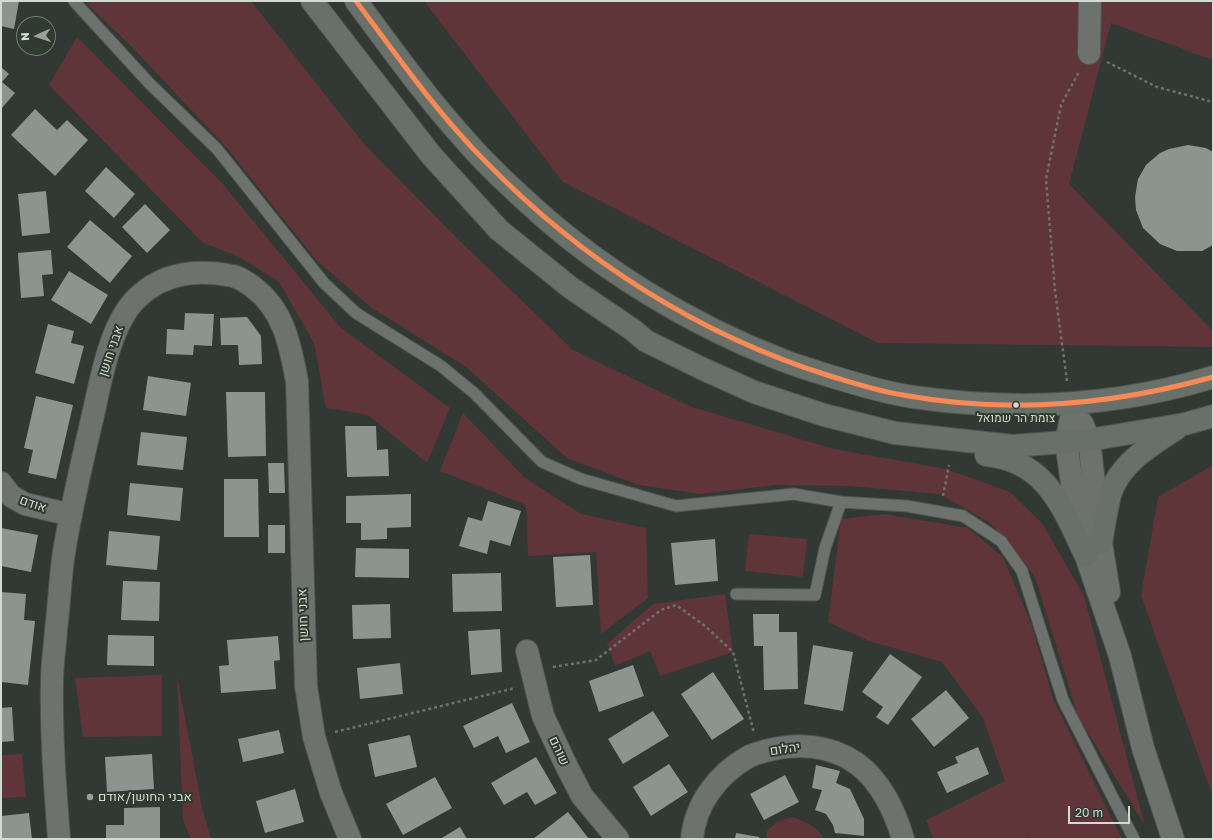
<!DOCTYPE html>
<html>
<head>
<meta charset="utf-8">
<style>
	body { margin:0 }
	#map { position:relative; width:1214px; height:840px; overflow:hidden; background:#323833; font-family:"Golos Text",sans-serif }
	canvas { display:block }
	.frame { position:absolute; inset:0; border:2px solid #d2dad3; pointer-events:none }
	.north { position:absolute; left:16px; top:16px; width:40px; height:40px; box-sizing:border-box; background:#2f3b31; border:1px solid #707b72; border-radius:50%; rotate:267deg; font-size:11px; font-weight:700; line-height:16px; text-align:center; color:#d2dad3 }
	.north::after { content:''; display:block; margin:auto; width:14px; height:18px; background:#9aa19b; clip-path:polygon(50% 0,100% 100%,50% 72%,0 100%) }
	.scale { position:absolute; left:1068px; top:806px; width:62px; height:18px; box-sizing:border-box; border:2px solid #d2dad3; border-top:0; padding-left:5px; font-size:12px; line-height:14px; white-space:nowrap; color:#d2dad3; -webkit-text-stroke:3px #2f3b31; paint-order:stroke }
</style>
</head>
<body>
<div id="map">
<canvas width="1214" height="840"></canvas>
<div class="frame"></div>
<div class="north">N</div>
<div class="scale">20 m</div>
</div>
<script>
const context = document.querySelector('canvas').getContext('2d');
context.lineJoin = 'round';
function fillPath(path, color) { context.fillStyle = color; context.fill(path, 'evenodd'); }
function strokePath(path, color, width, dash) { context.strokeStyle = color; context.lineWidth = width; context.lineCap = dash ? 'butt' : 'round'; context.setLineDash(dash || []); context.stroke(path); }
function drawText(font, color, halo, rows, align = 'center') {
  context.font = font + ' "Golos Text",Heebo,sans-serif'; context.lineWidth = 4; context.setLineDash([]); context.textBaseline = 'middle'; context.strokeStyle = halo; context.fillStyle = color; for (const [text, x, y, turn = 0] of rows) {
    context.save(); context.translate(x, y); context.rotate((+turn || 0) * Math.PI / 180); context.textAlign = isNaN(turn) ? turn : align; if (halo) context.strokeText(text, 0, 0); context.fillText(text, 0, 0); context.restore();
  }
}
fillPath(new Path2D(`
	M84,1H251L365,145L459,240L573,350L692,407L834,449L946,469L1010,492L1042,523L1084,596L1145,826L1078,716L1035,577L992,524L940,494L849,486L775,485L700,494L639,485L567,458L466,367L372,308L316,260L227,148L134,49Z
	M424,1H1213V60L1111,23L1069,184L1213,331V347L878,343L563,182Z
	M77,37L222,183L341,328L450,408L427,463L368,415L326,408L314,343L279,282L239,257L202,242L49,85Z
	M463,413L524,477L581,514L646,528L648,598L601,634L596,552L528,556L526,505L440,471Z
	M1213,465V797L1141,596L1158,497Z
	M884,514L968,528L1003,557L1032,626L1053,699L1122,839H1029L1028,837L1020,839H933L926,820L1005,781L983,718L942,662L869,641L828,622L841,519Z
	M749,534L807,539L803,577L745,571Z
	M725,594L733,652L660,676L650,651L615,666L607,644L653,604Z
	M162,675V736L83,737L75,678Z
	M177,676L202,807L211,839H191L183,820Z
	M22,754L26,797L1,798V755Z
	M792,817C804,821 819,827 824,839H767V831L777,822Z`), '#5f353a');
fillPath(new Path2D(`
	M1,1H19L14,29L1,26Z
	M1,67L9,74L2,82L15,93L1,109Z
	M35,109L57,130L67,120L88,140L55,176L11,135Z
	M1188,145L1206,148L1213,152V245L1202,251H1177L1160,244L1143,228L1136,210L1135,197L1138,179L1146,165L1160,153L1169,149Z
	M106,167L135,194L114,218L85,191Z
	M46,191L50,233L22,236L18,194Z
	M145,204L170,230L147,253L122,227Z
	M90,220L132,256L110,283L67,247Z
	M51,250L53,274L42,275L44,296L21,298L18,253Z
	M69,271L108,295L91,324L51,300Z
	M185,313L214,314L212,346L194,345L193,355L166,354L167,329L184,330Z
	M247,317L261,336L262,364L239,365L238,345H221L220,318Z
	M48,324L74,331L71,343L84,346L74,384L35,373Z
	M148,376L191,383L186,416L143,410Z
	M226,392H265L266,456L228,457Z
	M36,396L73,405L56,479L28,473L33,450L24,448Z
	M345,426H376L377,450L388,449L389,476L347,477Z
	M141,432L187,437L183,470L137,465Z
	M268,463H284L285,493H269Z
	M224,479H258L259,537H224Z
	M130,483L183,488L180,521L127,515Z
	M411,494V527L387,528V539L361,540V523H346V496Z
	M488,501L521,511L510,546L490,540L487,554L459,546L468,517L482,521Z
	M268,525H285V553H268Z
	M1,528L38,535L31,572L1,566Z
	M109,531L160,536L157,570L106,565Z
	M715,539L718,581L675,585L671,543Z
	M356,548L409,549V578L355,577Z
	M590,555L593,605L556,607L553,557Z
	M501,573L502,611L453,612L452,574Z
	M123,581L160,582L159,621L121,620Z
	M1,592L26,594L24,620L35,621L28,685L1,682Z
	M390,604L391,638L353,639L352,605Z
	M753,614H779V632H797L798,689L764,690L763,646H754Z
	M500,629L502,672L471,675L468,631Z
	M108,635L154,636V666L107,665Z
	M278,636L280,660L274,661L276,689L221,693L219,666L229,665L227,640Z
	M813,645L853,652L843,711L804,704Z
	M890,654L922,677L888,725L876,717L883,707L862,692Z
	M400,663L403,694L360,699L357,668Z
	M633,665L644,696L599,712L589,681Z
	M713,672L744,719L712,740L681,694Z
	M946,690L969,718L934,747L911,719Z
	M512,703L530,742L506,753L498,736L474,748L463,726Z
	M12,707L14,741L1,742V708Z
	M653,711L669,736L623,764L608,739Z
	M279,730L284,753L243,762L238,739Z
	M410,735L417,767L375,777L368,744Z
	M978,747L989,774L947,793L937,772L958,763L955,757Z
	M152,754L154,789L107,792L105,757Z
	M536,757L557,793L535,805L527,792L504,805L491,783Z
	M669,764L688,792L651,816L633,787Z
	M816,765L840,771L836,783L850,789L864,819V836L835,833L833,825L826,814L815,810L822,790L812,788Z
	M785,775L799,802L764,820L750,794Z
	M435,777L452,808L403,835L386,804Z
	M295,789L304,822L265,833L256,801Z
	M160,807V838L106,839V825H124V808Z
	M568,812L589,839H533Z
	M29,813L32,839H1V816Z
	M460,827L467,839H440Z
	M736,833L759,837L760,839H735Z`), '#8d938e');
const lane = new Path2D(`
	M74,1L149,83L217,149L324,283L356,313L441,366L474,393L542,462L581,479L676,506L794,494L841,502L907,506L963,516L1001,541L1022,571L1063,700L1134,839
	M736,594L815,595L825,548L841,502`);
const street = new Path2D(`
	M1089,53L1090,1
	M1,483L11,496L25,504L71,515
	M527,651L543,716L566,765L582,796L618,839
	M692,839C695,804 718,774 748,757C753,754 760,753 765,751C795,743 829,744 856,763C880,780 895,811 903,839`);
const secondary = new Path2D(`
	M1074,404L1066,442L1074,497L1086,556L1120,656L1143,748L1173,839
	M1082,423L1089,440L1101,543L1109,592
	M59,839C55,786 51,734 52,681C52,664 55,647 56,630C59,606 60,582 63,559C70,511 82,463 93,415C101,380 110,324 137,298C164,272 197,269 233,276C241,278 246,282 253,287C284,310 290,345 297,381L306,686L314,737L331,793L350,839`);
const primary = new Path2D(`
	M312,1L431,155L499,230L571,288L633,330L646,341L701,368L754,392L824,415L895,433L1013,446L1089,440L1185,424L1213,416
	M356,1C391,48 425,96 465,140C483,161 505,182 526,201C599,269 689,324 782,360C797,366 814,371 830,376C856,384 885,393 913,397C1012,411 1116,407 1213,377
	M986,455C1047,461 1062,507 1086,556
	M1101,543C1104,527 1106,511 1110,495C1119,464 1151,445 1176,429`);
strokePath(lane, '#4f5450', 13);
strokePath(street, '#4f5450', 24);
strokePath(secondary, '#4f5450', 24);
strokePath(primary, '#4f5450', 24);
strokePath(new Path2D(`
	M1107,62L1157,87L1213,102
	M1067,381L1055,291L1046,179L1061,105L1079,72
	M943,496L949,465
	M553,667L596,660L661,610L676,605L705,626L733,652L754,733
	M335,732L515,688`), '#6c716d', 2.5, [3, 3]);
strokePath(lane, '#6e726e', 11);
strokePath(street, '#6e726e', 22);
strokePath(secondary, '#6e726e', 22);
strokePath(primary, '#687069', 22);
strokePath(new Path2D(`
	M356,1C397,56 437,113 486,162C581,260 699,335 830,376C854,383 878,391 903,395C1006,414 1112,405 1213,377`), '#f98a56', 5);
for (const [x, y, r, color] of [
	[1016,405,3.5,"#d2dad3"],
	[90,797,4,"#9aa19b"]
]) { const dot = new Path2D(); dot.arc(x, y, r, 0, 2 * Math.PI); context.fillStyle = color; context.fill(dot); strokePath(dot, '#2f3b31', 1.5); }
drawText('12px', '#d2dad3', '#2f3b31', [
	["צומת הר שמואל",1016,418]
]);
drawText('13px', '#d2dad3', '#2f3b31', [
	["אבני חושן",111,351,-71],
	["אודם",33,504,19],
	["אבני חושן",303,615,-92],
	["יהלום",785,749,-8],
	["שוהם",559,751,65]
]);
drawText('13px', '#d2dad3', '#2f3b31', [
	["אבני החושן/אודם",98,797]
], 'left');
</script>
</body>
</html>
